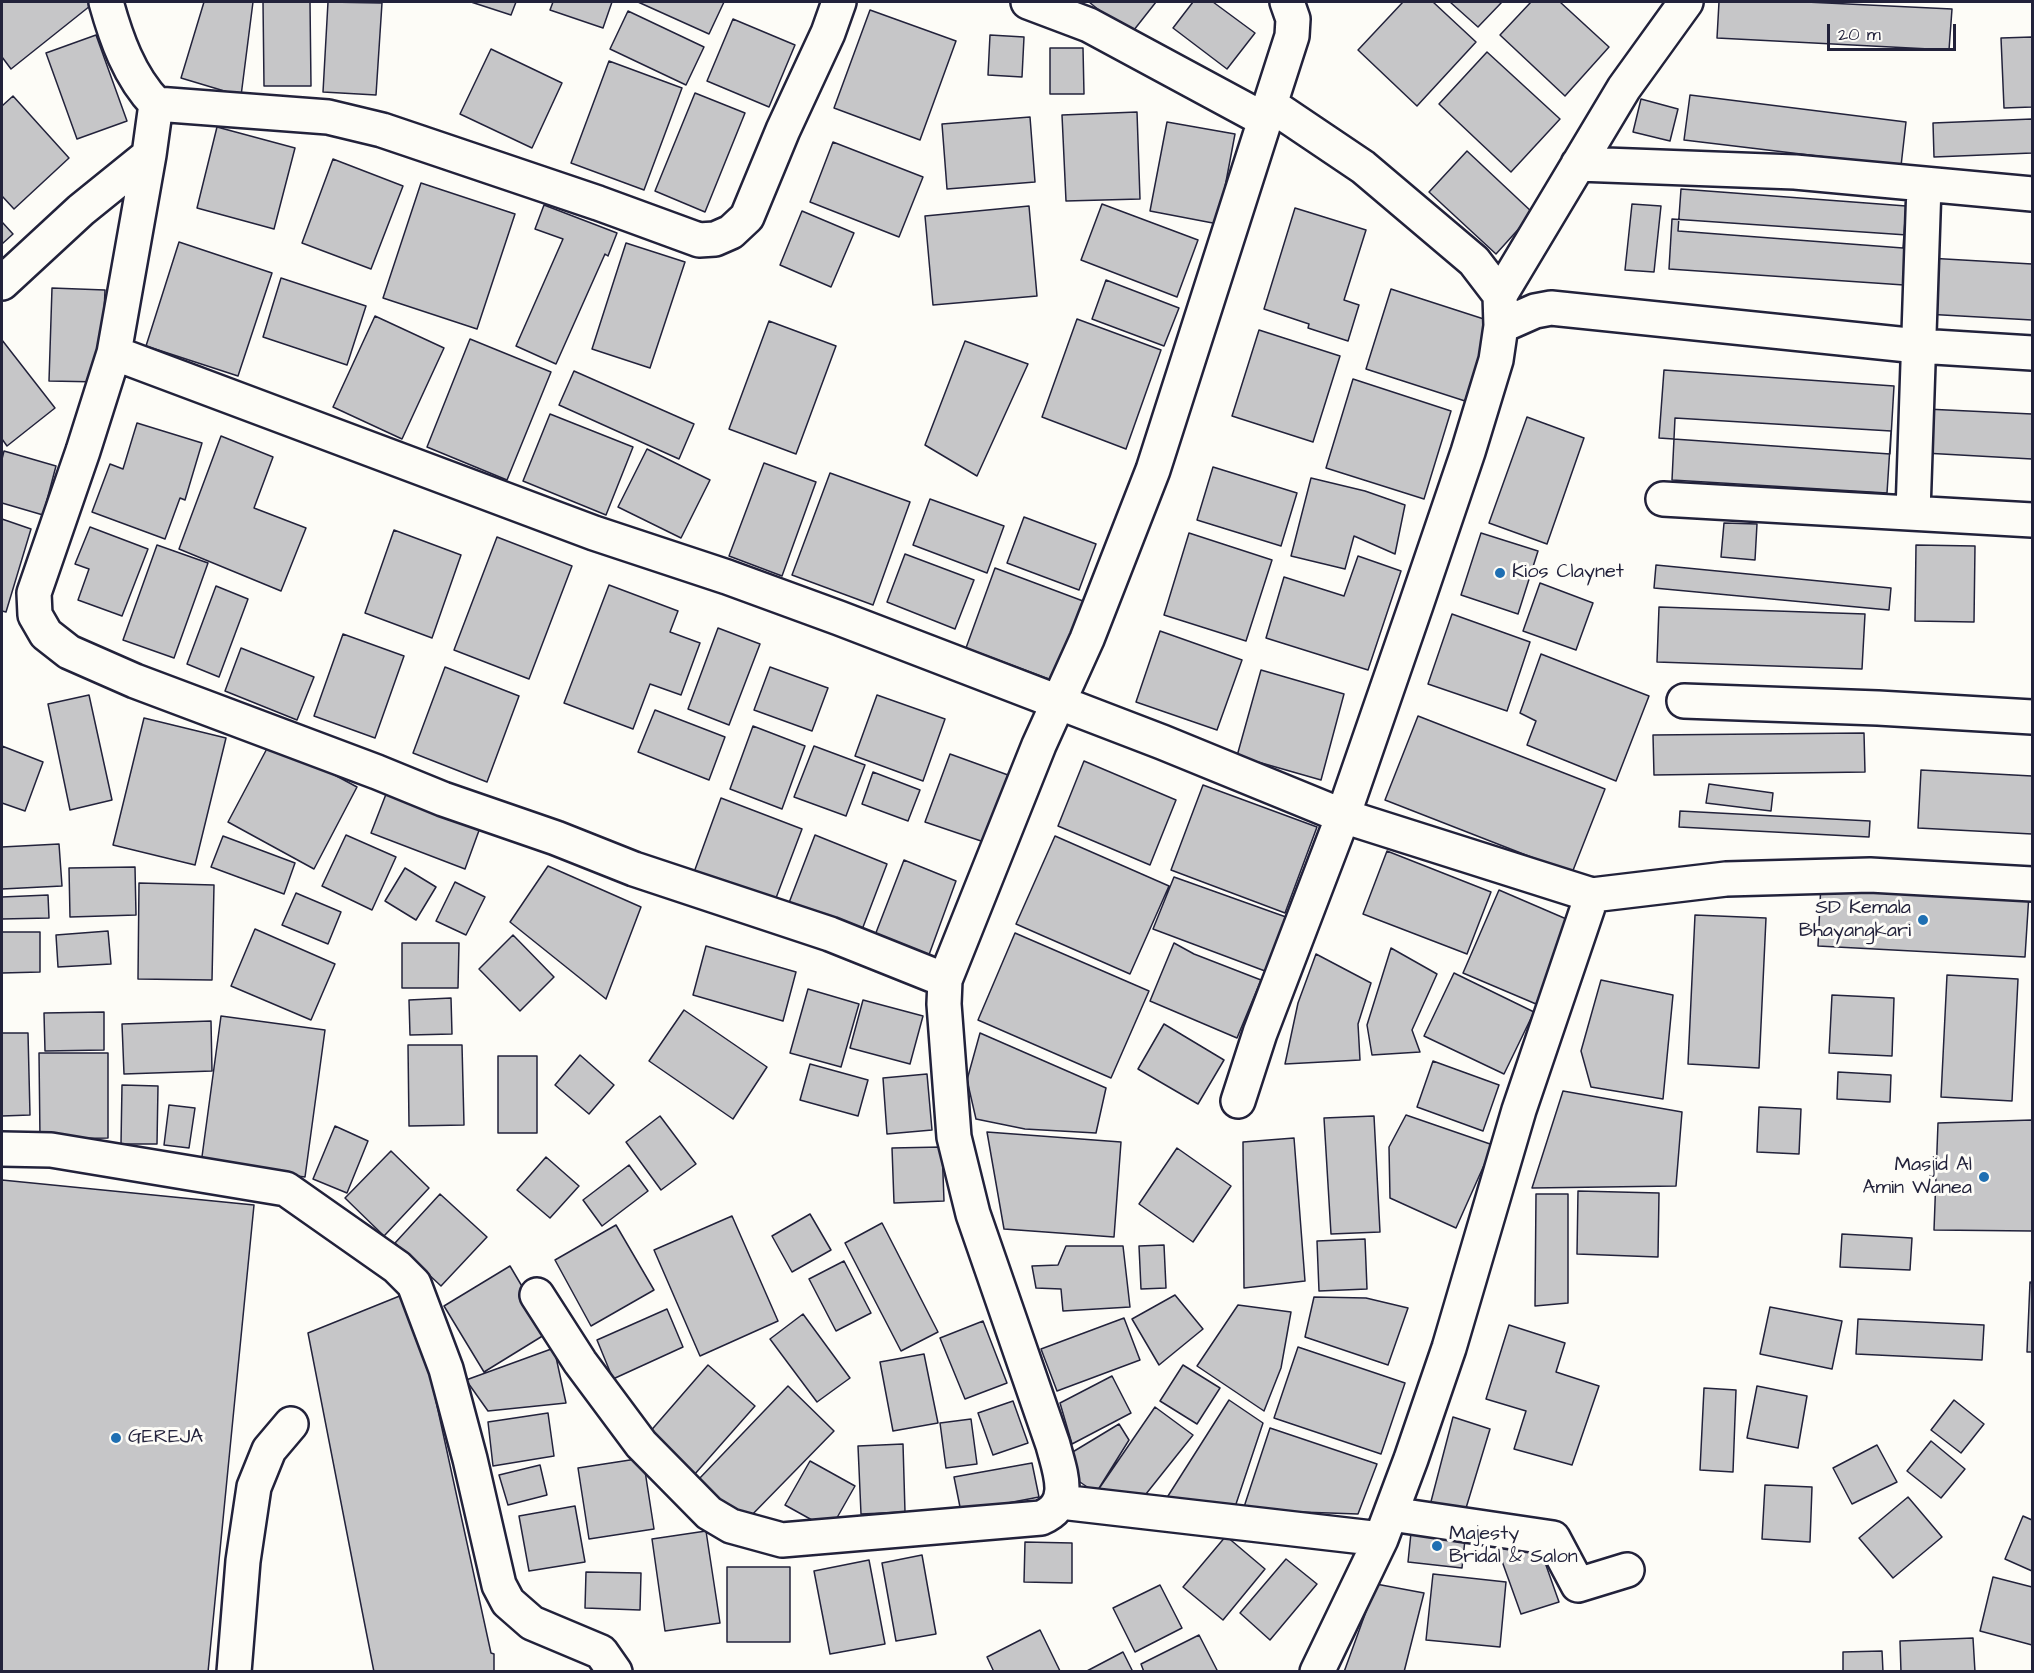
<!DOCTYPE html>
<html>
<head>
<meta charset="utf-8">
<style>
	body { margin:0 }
	#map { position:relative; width:2034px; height:1673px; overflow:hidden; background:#fdfcf7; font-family:"Architects Daughter",sans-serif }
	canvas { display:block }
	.frame { position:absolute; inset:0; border:3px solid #22223b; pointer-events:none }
	.scale { position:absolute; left:1827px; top:24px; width:129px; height:27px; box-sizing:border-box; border:3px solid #22223b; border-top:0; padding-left:8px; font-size:18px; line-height:21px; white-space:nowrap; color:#22223b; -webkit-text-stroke:4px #fdfcf7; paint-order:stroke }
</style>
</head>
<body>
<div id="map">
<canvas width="2034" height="1673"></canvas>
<div class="frame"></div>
<div class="scale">20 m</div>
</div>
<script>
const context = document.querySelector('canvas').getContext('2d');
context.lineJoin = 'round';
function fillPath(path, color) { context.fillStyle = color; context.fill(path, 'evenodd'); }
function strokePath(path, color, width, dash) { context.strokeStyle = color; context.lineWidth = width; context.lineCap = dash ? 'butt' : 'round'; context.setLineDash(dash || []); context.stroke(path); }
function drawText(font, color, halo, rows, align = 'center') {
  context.font = font + ' "Architects Daughter",sans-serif'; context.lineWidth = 6; context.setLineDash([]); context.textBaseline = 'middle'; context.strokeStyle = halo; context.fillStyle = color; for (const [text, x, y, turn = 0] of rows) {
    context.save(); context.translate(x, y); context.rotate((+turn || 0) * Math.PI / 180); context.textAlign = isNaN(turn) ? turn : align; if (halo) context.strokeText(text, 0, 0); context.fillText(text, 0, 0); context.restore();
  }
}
const building = new Path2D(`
	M2,2H95L11,69L2,57Z
	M204,2H253L241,96L181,78Z
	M263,2H310L311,86H264Z
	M328,2L382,3L376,95L323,92Z
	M471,2H516L511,15Z
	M553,2H612L603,28L550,10Z
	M638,2H724L709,34Z
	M1089,2H1156L1130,35Z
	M1193,2H1213L1255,33L1227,69L1173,28Z
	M1403,2H1433L1476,42L1417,106L1358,50Z
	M1450,2H1502L1478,27Z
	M1531,2H1560L1609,47L1565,96L1500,35Z
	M1719,2H1806L1952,9L1949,50L1717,38Z
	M870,10L956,41L920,140L834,108Z
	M628,11L704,47L686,85L610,49Z
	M733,19L795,45L769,107L707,81Z
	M96,35L127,121L77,139L46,53Z
	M990,35L1024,37L1022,77L988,75Z
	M2032,37V107L2004,108L2001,38Z
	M1050,48H1083L1084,94H1050Z
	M491,49L562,83L532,148L460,114Z
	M1487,52L1560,119L1511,172L1439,104Z
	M609,61L682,88L644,190L571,163Z
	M695,93L745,113L705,212L655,191Z
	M1690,95L1906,122L1901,166L1684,140Z
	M13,96L69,158L14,209L2,196V106Z
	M1641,99L1678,109L1670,141L1633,132Z
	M1137,112L1140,199L1066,201L1062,115Z
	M1030,117L1035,182L947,189L942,124Z
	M2032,119V153L1934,157L1933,123Z
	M1167,122L1235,134L1218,224L1150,211Z
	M217,127L295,148L274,229L197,208Z
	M833,142L923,177L899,237L810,202Z
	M1467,151L1533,213L1496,254L1429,192Z
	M333,159L403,186L371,269L302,243Z
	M421,183L515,214L477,329L383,298Z
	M1681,189L1906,206L1903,248L1678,231Z
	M1102,204L1198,240L1177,297L1081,260Z
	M1632,204L1661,206L1654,272L1625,270Z
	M544,205L617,233L608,256L605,254L556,364L516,346L563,239L535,229Z
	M1029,206L1037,296L933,305L925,216Z
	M1295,208L1366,230L1344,300L1359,305L1348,341L1308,328L1309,324L1264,309Z
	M802,211L854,233L831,287L780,265Z
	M1672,219L1907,235L1904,285L1669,269Z
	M2,222L13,234L2,244Z
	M179,242L272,273L238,376L146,346Z
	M626,243L685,262L650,368L592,349Z
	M1928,258L2032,264V320L1925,314Z
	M281,278L366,306L347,365L263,337Z
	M1106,280L1179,308L1164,346L1092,319Z
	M52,288L105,290L101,382L49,381Z
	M1391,289L1490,321L1465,401L1366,369Z
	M375,316L444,348L402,439L333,407Z
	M1077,319L1161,350L1126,449L1042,417Z
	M769,321L836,346L796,454L729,429Z
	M1259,330L1340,356L1313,442L1232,416Z
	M470,339L551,372L507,480L427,447Z
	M2,340L55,408L7,446L2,439Z
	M965,341L1028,364L977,476L925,445Z
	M1664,370L1894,386L1890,454L1659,438Z
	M574,371L694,424L679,459L559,405Z
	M1353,379L1451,411L1424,499L1326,468Z
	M1926,409L2032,414V459L1924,453Z
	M550,414L633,447L606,515L523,481Z
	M1527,417L1584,438L1547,544L1489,523Z
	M1675,418L1891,431L1887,493L1672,480Z
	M137,423L202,443L185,500L180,498L165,539L92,512L110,464L123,469Z
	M221,436L273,457L254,508L306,528L281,591L179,549Z
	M647,449L710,480L681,538L618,507Z
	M4,451L56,466L43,515L2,503V459Z
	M764,463L816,482L782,576L729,556Z
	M1213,467L1297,493L1281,546L1197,520Z
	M830,473L910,502L873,605L792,575Z
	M1311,478L1365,491L1405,505L1395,554L1354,536L1345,569L1291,556Z
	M930,499L1004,526L987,573L913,545Z
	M1024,517L1096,544L1079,590L1007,563Z
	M2,519L31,529L6,612L2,611Z
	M1724,523L1757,524L1755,560L1721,557Z
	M90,527L148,549L122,616L78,600L89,569L75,564Z
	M394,530L461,555L432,638L365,613Z
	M1189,533L1272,560L1246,641L1164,615Z
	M1481,533L1538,551L1518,614L1461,595Z
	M497,537L572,566L529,679L454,650Z
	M157,545L208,563L174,658L123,640Z
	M1916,545L1975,546L1974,622L1915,621Z
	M905,554L974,580L955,629L887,602Z
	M1358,556L1401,571L1368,670L1266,638L1284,577L1344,596Z
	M1656,565L1891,588L1889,610L1654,588Z
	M995,568L1083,601L1054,681L966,648Z
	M1540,583L1593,603L1576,650L1523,631Z
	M609,585L678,611L670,632L700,643L681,695L650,684L633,729L564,703Z
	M216,586L248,599L219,677L187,664Z
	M1659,607L1865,614L1862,669L1657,662Z
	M1452,614L1530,642L1507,711L1428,684Z
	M718,628L760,644L729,725L688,709Z
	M1160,631L1242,660L1217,730L1136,702Z
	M343,634L404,656L375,738L314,716Z
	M241,648L314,677L297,720L225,691Z
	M1541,654L1649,696L1616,781L1527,745L1536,721L1520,713Z
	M445,667L519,696L487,782L413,753Z
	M770,667L828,688L812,731L754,710Z
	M1261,670L1344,694L1321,780L1237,756Z
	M89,695L112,800L70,810L48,704Z
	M877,695L945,719L923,781L855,756Z
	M655,710L725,737L709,780L638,752Z
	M1418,716L1605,789L1572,873L1385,800Z
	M144,718L226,738L195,865L113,845Z
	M753,726L805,746L782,809L730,789Z
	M1864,733L1865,772L1654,775L1653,735Z
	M271,741L357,787L314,869L228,822Z
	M2,746L43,762L25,811L2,803Z
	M814,746L865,765L846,816L794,797Z
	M950,754L1008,775L984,842L925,822Z
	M1084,761L1176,800L1150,865L1058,826Z
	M1921,770L2032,776V834L1918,828Z
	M873,772L920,790L908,821L862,804Z
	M1709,784L1773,793L1771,811L1706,803Z
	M1203,785L1317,827L1285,913L1171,870Z
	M388,789L481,825L465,869L371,833Z
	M721,798L802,829L773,906L693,875Z
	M1680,811L1870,821L1869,837L1679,827Z
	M346,835L396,857L372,910L322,886Z
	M815,835L887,864L860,935L787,908Z
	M223,836L295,863L284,894L211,867Z
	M1055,836L1169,886L1130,974L1016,924Z
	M59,844L62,886L2,889V847Z
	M1387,851L1491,892L1467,954L1363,914Z
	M904,860L956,881L926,963L872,943Z
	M548,866L641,907L606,999L510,922Z
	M135,867L136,915L70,917L69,868Z
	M405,868L436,887L416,920L385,901Z
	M1174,877L1286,917L1265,971L1153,929Z
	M455,882L485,897L466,935L436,921Z
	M139,883L214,885L212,980L138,979Z
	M1821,883L2029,894L2025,957L1818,946Z
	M1499,890L1571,921L1536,1004L1463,973Z
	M296,893L341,912L328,944L282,925Z
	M48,895L49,918L2,919V897Z
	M1695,915L1766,918L1759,1068L1688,1064Z
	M255,929L335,964L311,1020L231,986Z
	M108,931L111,964L58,967L56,935Z
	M2,932H40V972L2,973Z
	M1015,933L1149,991L1111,1078L978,1020Z
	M513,935L554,977L520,1011L479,969Z
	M402,943H459L458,988H402Z
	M1174,943L1194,954L1261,980L1237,1038L1150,1001Z
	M706,946L796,972L783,1021L693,995Z
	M1391,948L1437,974L1412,1030L1420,1052L1372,1055L1367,1025Z
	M1316,954L1371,983L1358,1024L1360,1060L1285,1064L1298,1003Z
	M1454,973L1534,1012L1504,1074L1424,1036Z
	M1947,975L2018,979L2012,1101L1941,1097Z
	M1601,980L1673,995L1663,1099L1591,1087L1581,1051Z
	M808,989L859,1004L841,1067L790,1053Z
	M1832,995L1894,998L1892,1056L1829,1053Z
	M451,998L452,1034L410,1035L409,1000Z
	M863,1000L923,1016L910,1064L850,1048Z
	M684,1010L767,1067L733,1119L649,1061Z
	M104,1012V1050L45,1051L44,1013Z
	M221,1016L325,1030L305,1177L201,1164Z
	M211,1021L212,1071L124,1074L122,1024Z
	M1164,1024L1224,1060L1198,1104L1138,1069Z
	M2,1033H28L30,1115L2,1116Z
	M980,1033L1106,1088L1096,1133L1025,1129L976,1119L967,1080Z
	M408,1045H462L464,1125L409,1126Z
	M39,1053H108V1138L40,1139Z
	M580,1055L614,1085L589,1114L555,1085Z
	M498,1056H537V1133H498Z
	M1433,1061L1499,1085L1483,1131L1417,1107Z
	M810,1064L868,1080L858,1116L800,1100Z
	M1838,1072L1891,1075L1890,1102L1837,1099Z
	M927,1074L932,1130L887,1134L883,1078Z
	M122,1085L158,1086L157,1144H121Z
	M1563,1091L1682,1112L1676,1186L1532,1188Z
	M169,1105L195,1108L189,1148L164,1145Z
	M1759,1107L1801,1109L1799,1154L1757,1152Z
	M1406,1115L1493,1145L1456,1228L1390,1198L1389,1147Z
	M660,1116L696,1164L661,1190L626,1142Z
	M1374,1116L1380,1232L1331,1234L1324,1118Z
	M2032,1120V1231L1934,1230L1938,1123Z
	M335,1126L368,1141L347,1193L313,1179Z
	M987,1132L1121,1142L1114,1237L1004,1229Z
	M1294,1138L1305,1281L1244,1288L1243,1142Z
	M942,1147L944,1201L894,1203L892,1148Z
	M1177,1148L1231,1186L1193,1242L1139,1204Z
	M391,1151L429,1188L384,1236L345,1198Z
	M546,1157L579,1186L550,1218L517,1190Z
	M629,1165L648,1191L602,1226L583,1200Z
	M2,1180L254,1205L208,1672H2Z
	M1578,1191L1659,1193L1658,1257L1577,1254Z
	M440,1194L487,1237L441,1286L395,1243Z
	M1536,1194H1568V1303L1535,1306Z
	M810,1214L831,1250L792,1272L772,1236Z
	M732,1216L778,1321L700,1356L654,1250Z
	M882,1223L938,1332L901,1351L845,1243Z
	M616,1225L654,1290L591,1326L555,1260Z
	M1842,1234L1912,1238L1910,1270L1840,1267Z
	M1365,1239L1367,1289L1319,1291L1317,1241Z
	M1164,1245L1166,1288L1141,1289L1139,1246Z
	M1066,1246H1123L1130,1307L1063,1311L1061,1289L1036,1288L1032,1266L1058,1265Z
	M844,1261L871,1313L836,1331L809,1279Z
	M510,1266L549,1332L484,1372L444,1306Z
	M2030,1282L2032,1283V1352H2027Z
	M412,1291L491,1653L494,1654V1672H374L308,1333Z
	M1175,1295L1203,1329L1159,1365L1132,1319Z
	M1314,1297L1366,1298L1408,1308L1388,1365L1305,1337Z
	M1238,1305L1291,1312L1281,1368L1264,1411L1197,1366Z
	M1770,1307L1842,1321L1832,1369L1760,1354Z
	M667,1309L683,1347L613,1379L597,1340Z
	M803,1314L850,1378L817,1402L770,1339Z
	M1124,1318L1140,1360L1057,1391L1041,1349Z
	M1858,1319L1984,1325L1982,1360L1856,1354Z
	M983,1321L1007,1383L965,1399L940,1338Z
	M1509,1325L1565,1343L1556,1372L1599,1386L1572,1465L1514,1449L1526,1411L1486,1399Z
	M1298,1347L1405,1383L1381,1454L1274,1418Z
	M554,1348L566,1403L488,1411L466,1380Z
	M924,1354L938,1423L893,1431L880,1362Z
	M708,1365L755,1406L694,1475L648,1434Z
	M1183,1365L1220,1388L1197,1424L1160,1401Z
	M1112,1376L1131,1413L1072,1444L1060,1403Z
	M788,1386L834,1431L743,1524L698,1480Z
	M1757,1386L1807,1396L1798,1448L1747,1438Z
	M1704,1388L1736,1390L1733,1472L1700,1470Z
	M1229,1400L1263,1423L1234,1510L1161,1507Z
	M1954,1400L1984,1424L1961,1453L1931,1430Z
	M1013,1401L1028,1443L993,1455L978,1413Z
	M1155,1407L1193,1435L1138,1504L1096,1493Z
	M548,1413L554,1456L493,1466L488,1422Z
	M1453,1417L1490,1429L1463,1518L1428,1513Z
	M971,1419L977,1464L946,1468L940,1423Z
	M1119,1424L1129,1440L1096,1493L1077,1480L1071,1453Z
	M1270,1428L1377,1464L1358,1514L1243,1510Z
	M1931,1441L1965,1469L1941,1498L1907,1471Z
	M903,1444L905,1512L861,1514L858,1446Z
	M1877,1445L1897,1482L1852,1504L1833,1468Z
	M643,1458L654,1529L589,1539L578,1468Z
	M810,1461L855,1486L830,1530L785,1505Z
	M1032,1463L1039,1497L961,1512L954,1477Z
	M540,1465L547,1495L508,1505L499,1475Z
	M1765,1485L1812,1487L1810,1542L1762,1539Z
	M1908,1497L1942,1537L1893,1578L1859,1538Z
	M575,1506L585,1562L529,1571L519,1516Z
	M2023,1516L2032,1520V1571L2005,1559Z
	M1412,1523L1466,1530L1462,1568L1408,1562Z
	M706,1531L720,1623L665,1631L652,1539Z
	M1226,1536L1265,1569L1223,1620L1183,1587Z
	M1536,1537L1559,1602L1521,1614L1498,1550Z
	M1025,1542L1072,1543V1583L1024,1582Z
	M922,1555L936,1634L896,1641L882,1563Z
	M1286,1559L1317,1584L1270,1640L1240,1613Z
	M869,1560L885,1644L830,1654L814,1571Z
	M727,1567H790V1642H727Z
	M586,1572L641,1573L640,1610L585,1608Z
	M1433,1574L1506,1582L1500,1647L1426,1640Z
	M1993,1577L2032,1587V1645L1980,1631Z
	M1376,1584L1424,1593L1404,1672H1344Z
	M1160,1585L1182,1628L1135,1652L1113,1608Z
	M1040,1630L1060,1671L994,1672L987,1657Z
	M1199,1635L1218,1672H1144L1141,1664Z
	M1973,1638L1975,1672H1901L1900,1641Z
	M1882,1651L1883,1672H1843V1652Z
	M1123,1652L1133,1672H1085Z`);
fillPath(building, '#c6c6c8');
strokePath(building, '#22223b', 1.5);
const minor = new Path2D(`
	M106,2C116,38 129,76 156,104L149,155L114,353L83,451L34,593L35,615L46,634L69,652L135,681L377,772L443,799L556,838L634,869L830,934L945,980
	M1028,2L1089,25L1265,120L1292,36L1293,19L1287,2
	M156,104L328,117L382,130L598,203L699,240L715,239L731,232L747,217L783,130L828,33L839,2
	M1578,164L1795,172L2032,194
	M2,283L81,210L149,155
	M1500,295L1624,88L1686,2
	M1501,326L1535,311L1551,308L1918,346L2032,353
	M114,353L594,533L727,577L839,618L1162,742L1343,816L1592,895L1726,879L1870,875L2032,884
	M1663,499L2032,520
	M1913,512L1924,185
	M1684,701L1878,708L2032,717
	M1238,1101L1260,1033L1343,816L1416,605L1468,452L1496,360L1501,326L1500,295L1474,261L1363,167L1271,105
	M2,1149L51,1150L286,1189L397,1267L414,1284L446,1369L470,1459L499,1585L508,1602L532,1623L601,1652L615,1672
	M537,1295L580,1362L641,1444L709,1513L731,1526L782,1540L1041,1518C1074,1504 1060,1472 1053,1445L973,1214L954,1137L944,1004L945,980L1039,745L1087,639L1153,470L1265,120
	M1061,1502L1381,1539
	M1391,1514L1553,1538L1578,1585L1627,1570
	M234,1672L243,1561L254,1487L269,1450L291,1424
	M1317,1672L1381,1539L1411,1459L1449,1348L1519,1110L1592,895`);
strokePath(minor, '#22223b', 38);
strokePath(minor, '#fdfcf7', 33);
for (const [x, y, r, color] of [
	[1500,573,6,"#1f6fb2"],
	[1923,920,6,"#1f6fb2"],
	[1984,1177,6,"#1f6fb2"],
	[116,1438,6,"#1f6fb2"],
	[1437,1546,6,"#1f6fb2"]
]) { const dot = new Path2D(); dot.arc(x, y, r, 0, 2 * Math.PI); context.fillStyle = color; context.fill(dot); strokePath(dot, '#fdfcf7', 2); }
drawText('20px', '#22223b', '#fdfcf7', [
	["Kios Claynet",1512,573],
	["SD Kemala",1911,909,"right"],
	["Bhayangkari",1911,932,"right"],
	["Masjid Al",1972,1166,"right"],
	["Amin Wanea",1972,1189,"right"],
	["GEREJA",128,1438],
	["Majesty",1449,1535],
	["Bridal & Salon",1449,1558]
], 'left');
</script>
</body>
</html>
